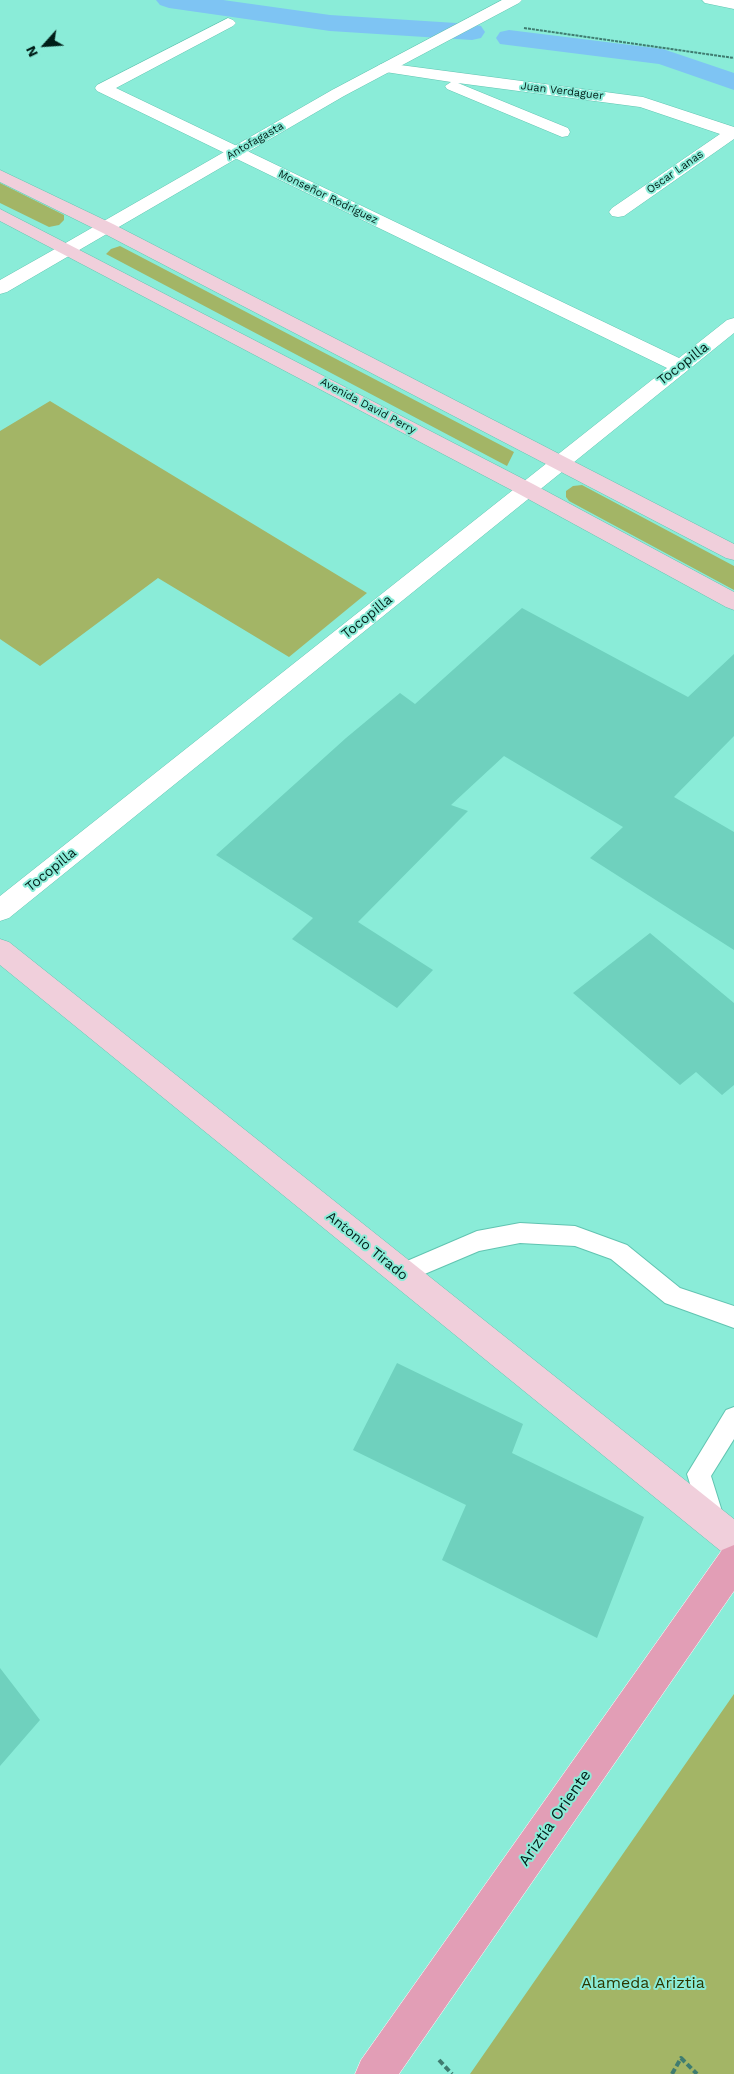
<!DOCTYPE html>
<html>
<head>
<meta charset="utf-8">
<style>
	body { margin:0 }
	#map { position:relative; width:734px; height:2074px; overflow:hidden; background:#8aecd8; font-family:"Work Sans",sans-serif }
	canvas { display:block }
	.north { position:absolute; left:20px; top:20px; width:50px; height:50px; -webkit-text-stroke:4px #8aecd8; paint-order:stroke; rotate:244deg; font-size:14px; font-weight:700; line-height:20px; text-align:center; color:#001e18 }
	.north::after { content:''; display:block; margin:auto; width:18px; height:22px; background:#001e18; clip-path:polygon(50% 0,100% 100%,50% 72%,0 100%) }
</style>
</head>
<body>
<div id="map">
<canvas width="734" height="2074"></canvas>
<div class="north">N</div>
</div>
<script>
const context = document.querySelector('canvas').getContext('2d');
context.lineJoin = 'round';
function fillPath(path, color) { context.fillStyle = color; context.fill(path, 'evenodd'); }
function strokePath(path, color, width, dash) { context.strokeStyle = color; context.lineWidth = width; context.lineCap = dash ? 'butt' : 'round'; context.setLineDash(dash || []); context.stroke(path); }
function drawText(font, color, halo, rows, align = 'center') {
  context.font = font + ' "Work Sans",sans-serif'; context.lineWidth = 4; context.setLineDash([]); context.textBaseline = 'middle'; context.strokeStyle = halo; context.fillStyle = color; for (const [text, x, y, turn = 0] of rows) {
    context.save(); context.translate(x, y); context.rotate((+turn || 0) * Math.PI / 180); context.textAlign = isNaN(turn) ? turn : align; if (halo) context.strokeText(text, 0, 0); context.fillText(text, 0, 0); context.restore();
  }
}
fillPath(new Path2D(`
	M0,183L64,215V220L59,225L49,227L0,203Z
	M120,246L514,452L507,466L106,254L111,249Z
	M50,401L367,593L289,657L158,578L40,666L0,639V431Z
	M582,485L734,566V590L569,501L566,497V491L573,486Z
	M734,1694V2074H470Z`), '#a3b566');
fillPath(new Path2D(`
	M156,0H223L330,15L472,24L481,26L485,32L481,38L472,40L330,31L169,8L160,5Z
	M509,30L663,49L734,73V90L659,64L500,44L496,38L500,32Z`), '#7ec4f3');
fillPath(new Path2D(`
	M522,608L688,697L734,654V736L674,797L734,832V950L590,858L623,827L504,756L451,805L468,811L358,922L433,970L397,1008L292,939L313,918L216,855L346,738L400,693L415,704Z
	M650,933L734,1003V1085L722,1095L696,1072L680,1085L573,993Z
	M397,1363L523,1424L512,1453L644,1517L597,1638L442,1560L466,1505L353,1450Z
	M0,1668L40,1720L0,1766Z`), '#6fd1be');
const service = new Path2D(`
	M520,1223L575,1226L627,1245L680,1288L734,1306V1328L665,1303L611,1259L575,1246L520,1243L479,1251L401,1284L393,1281L390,1274L393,1267L477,1231Z
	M734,1407V1439L711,1476L725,1521L722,1530L713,1533L704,1530L687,1474L726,1410Z`);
const minor = new Path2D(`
	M702,0H734V9L705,3Z
	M228,18L233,20L236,23L233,26L116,88L679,358L727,320L734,318V333L9,918L0,921V896L667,368L97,91L95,88L97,85Z
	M385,63L643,97L734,127V139L624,216L618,217L612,216L609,212L612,208L720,134L640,107L458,83L568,128L570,132L568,136L562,137L447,89L445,86L451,82L379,71L377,68L379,65Z
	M68,244L74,245L77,249L74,253L7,292L0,294V280L62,245Z`);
const tertiary = new Path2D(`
	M502,0H522L519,3L344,96L74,253L68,254L62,253L59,249L62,245L332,90Z`);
const secondary = new Path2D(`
	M0,170L113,224L734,544V560L726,558L101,232L0,182Z
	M0,209L533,484L734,592V610L726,607L519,494L0,221Z
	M0,939L9,942L734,1519V1557L722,1552L0,965Z`);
const primary = new Path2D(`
	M734,1545V1591L399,2074H355L361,2060L722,1550Z`);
strokePath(service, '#61c4b1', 2);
strokePath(minor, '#61c4b1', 1);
strokePath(tertiary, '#61c4b1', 1);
strokePath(secondary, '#61c4b1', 1);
strokePath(primary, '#fff', 1);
strokePath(new Path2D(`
	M524,28L734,58`), '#3f7c70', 2, [3, 1]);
strokePath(new Path2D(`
	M439,2060L452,2074
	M672,2074L681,2058L697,2074`), '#3f7c70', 4, [6, 3]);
fillPath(service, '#fff');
fillPath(minor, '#fff');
fillPath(tertiary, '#fff');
fillPath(secondary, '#f0cfdb');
fillPath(primary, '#e29eb6');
drawText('11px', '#001e18', '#8aecd8', [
	["Juan Verdaguer",562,91,7],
	["Antofagasta",255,141,-30],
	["Oscar Lanas",675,172,-35],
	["Monseñor Rodríguez",328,197,26],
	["Avenida David Perry",368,406,28]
]);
drawText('14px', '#001e18', '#8aecd8', [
	["Tocopilla",683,364,-38],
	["Tocopilla",367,617,-39],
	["Tocopilla",51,870,-39],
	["Antonio Tirado",367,1246,39]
]);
drawText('16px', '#001e18', '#8aecd8', [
	["Ariztía Oriente",555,1818,-55]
]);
drawText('16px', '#2d3700', '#8aecd8', [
	["Alameda Ariztia",643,1983]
]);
</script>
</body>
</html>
